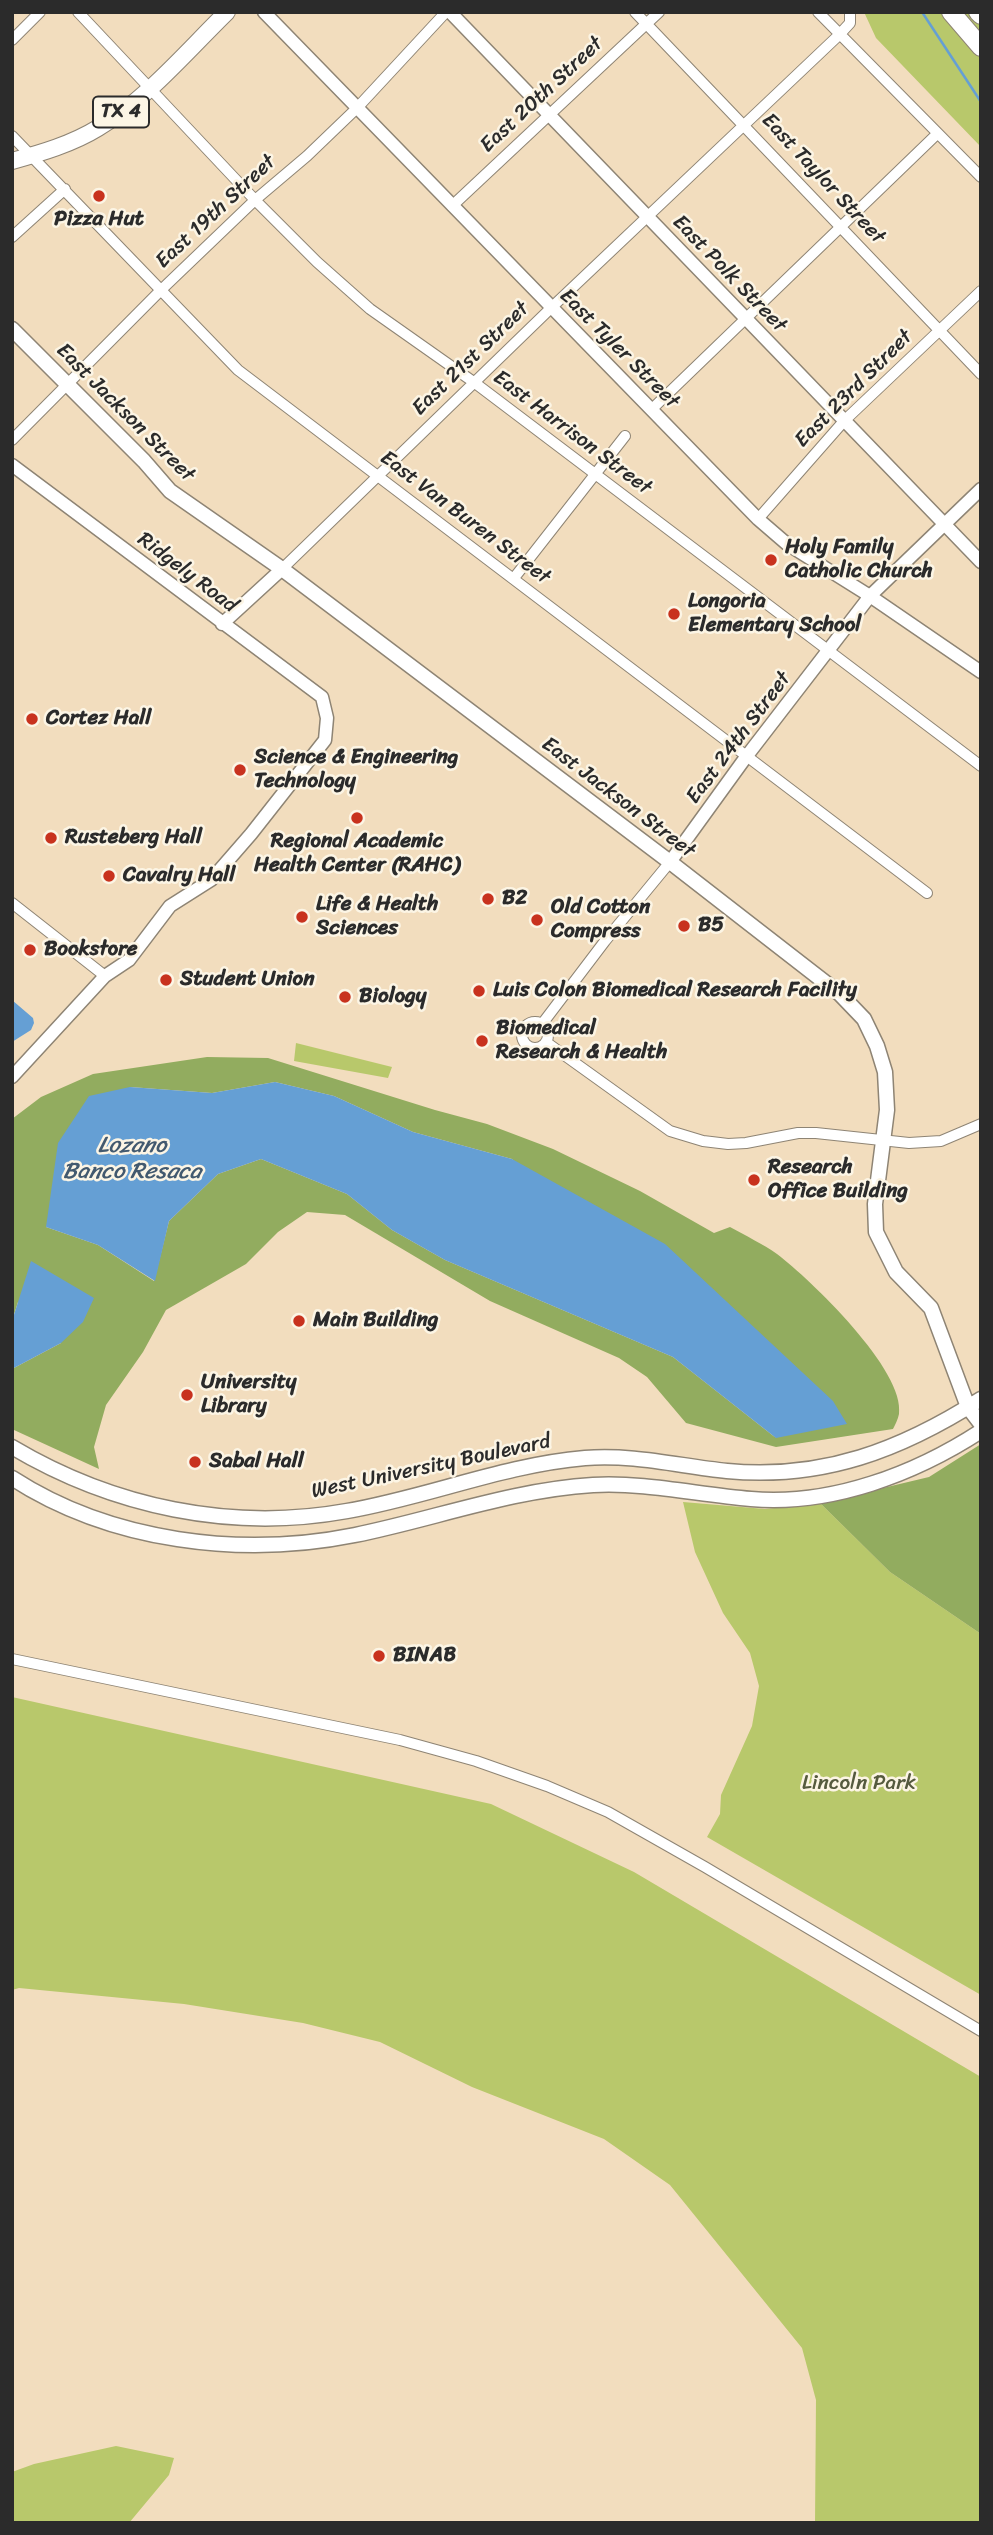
<!DOCTYPE html>
<html>
<head>
<meta charset="utf-8">
<style>
	body { margin:0 }
	#map { position:relative; width:993px; height:2535px; overflow:hidden; background:#f2ddbe; font-family:Sriracha,sans-serif }
	canvas { display:block }
	.frame { position:absolute; inset:0; border:14px solid #2b2b2b; pointer-events:none }
</style>
</head>
<body>
<div id="map">
<canvas width="993" height="2535"></canvas>
<div class="frame"></div>
</div>
<script>
const context = document.querySelector('canvas').getContext('2d');
context.lineJoin = 'round';
function fillPath(path, color) { context.fillStyle = color; context.fill(path, 'evenodd'); }
function strokePath(path, color, width, dash) { context.strokeStyle = color; context.lineWidth = width; context.lineCap = dash ? 'butt' : 'round'; context.setLineDash(dash || []); context.stroke(path); }
function drawText(font, color, halo, rows, align = 'center') {
  context.font = font + ' Sriracha,sans-serif'; context.lineWidth = 5; context.setLineDash([]); context.textBaseline = 'middle'; context.strokeStyle = halo; context.fillStyle = color; for (const [text, x, y, turn = 0] of rows) {
    context.save(); context.translate(x, y); context.rotate((+turn || 0) * Math.PI / 180); context.textAlign = isNaN(turn) ? turn : align; if (halo) context.strokeText(text, 0, 0); context.fillText(text, 0, 0); context.restore();
  }
}
fillPath(new Path2D(`
	M864,12H981V147L876,38Z
	M296,1043L392,1067L388,1078L294,1061Z
	M683,1502L765,1509L820,1503L890,1572L981,1634V1995L707,1837L720,1814L721,1795L752,1726L759,1686L750,1653L723,1613L695,1552Z
	M12,1697L491,1804L634,1872L981,2077V2523H815L816,2400L802,2348L670,2185L604,2139L472,2087L380,2042L303,2023L184,2004L19,1988L12,1990Z
	M116,2446L174,2458L169,2475L129,2523H12V2472L34,2464Z`), '#b8c86b');
fillPath(new Path2D(`
	M207,1057L268,1058L435,1110L487,1124L553,1149L640,1191L714,1233L730,1227C746,1236 763,1244 777,1254C810,1279 906,1371 899,1414C898,1419 895,1425 893,1429L776,1447L686,1423L647,1377L619,1358L490,1301L345,1215L307,1212L278,1232L246,1264L166,1310L143,1352L106,1405L94,1447L99,1469L14,1430L12,1428V1369L61,1343L18,1302L12,1321V1119L41,1097L93,1074ZM275,1082L334,1096L413,1132L512,1159L776,1438L673,1357L445,1260L392,1230L347,1194L261,1159L218,1174L169,1221L154,1281L98,1245L46,1227L130,1087L212,1093Z
	M981,1444V1634L890,1572L820,1503L929,1477Z`), '#92ac5f');
fillPath(new Path2D(`
	M12,1000L33,1018L34,1023L31,1030L12,1042Z
	M275,1082L334,1096L413,1132L512,1159L665,1244L833,1401L847,1424L776,1438L673,1357L445,1260L392,1230L347,1194L261,1159L218,1174L169,1221L155,1281L98,1245L46,1227L58,1143L89,1096L130,1087L212,1093Z
	M31,1261L94,1298L83,1322L61,1343L12,1369V1321Z`), '#659fd4');
strokePath(new Path2D(`
	M922,12L981,102`), '#659fd4', 2.5);
const minor = new Path2D(`
	M78,12L255,200L317,262L370,309L475,383L981,766
	M635,12L981,374
	M818,12L981,177
	M12,40L40,12
	M12,136L238,370L927,893
	M452,206L659,12
	M12,237L65,189
	M652,409L937,134
	M12,440L160,291L255,200L307,156L357,108L446,12
	M758,519L844,421L981,291
	M282,569L551,308L839,35L850,23V12
	M514,578L625,436
	M12,903L105,976
	M522 1035a13 13 0 1 1 26 0a13 13 0 1 1-26 0Z
	M542,1024L605,941L670,862
	M546,1042L670,1131L703,1141L728,1144L746,1143L798,1133H816L909,1143L941,1141L981,1124
	M12,1659L400,1740L476,1761L547,1786L608,1812L705,1867L981,2031`);
const tertiary = new Path2D(`
	M264,12L758,519L787,544L870,596L981,672
	M450,12L981,562
	M12,465L322,697L327,718L325,740L251,834L211,880L170,906L129,960L105,976L12,1077
	M222,624L282,569
	M670,862L746,757L870,596L981,489`);
const secondary = new Path2D(`
	M12,329L144,461L170,491L282,569L670,862L840,994L864,1019L877,1046L885,1072L887,1110L875,1204L876,1232L896,1272L931,1308L968,1407L981,1424
	M12,1447C113,1507 231,1532 347,1511C428,1497 503,1465 585,1458C632,1454 679,1466 727,1471C823,1480 901,1450 981,1399
	M12,1478C111,1542 241,1558 355,1535C434,1519 511,1490 593,1485C645,1482 699,1495 751,1499C831,1506 915,1474 981,1431`);
const primary = new Path2D(`
	M12,161C41,153 72,144 98,128C147,99 186,52 227,12`);
const motorway = new Path2D(`
	M951,12L981,47
	M978,12L981,15`);
strokePath(minor, '#8e8474', 12);
strokePath(tertiary, '#8e8474', 15);
strokePath(secondary, '#8e8474', 17);
strokePath(primary, '#8e8474', 18);
strokePath(motorway, '#8e8474', 20);
strokePath(minor, '#fff', 10);
strokePath(tertiary, '#fff', 12);
strokePath(secondary, '#fff', 14);
strokePath(primary, '#fff', 16);
strokePath(motorway, '#fff', 18);
for (const [x, y, r, color] of [
	[99,196,7,"#c8321e"],
	[771,560,7,"#c8321e"],
	[674,614,7,"#c8321e"],
	[32,719,7,"#c8321e"],
	[240,770,7,"#c8321e"],
	[357,818,7,"#c8321e"],
	[51,838,7,"#c8321e"],
	[109,876,7,"#c8321e"],
	[488,899,7,"#c8321e"],
	[302,917,7,"#c8321e"],
	[537,920,7,"#c8321e"],
	[684,926,7,"#c8321e"],
	[30,950,7,"#c8321e"],
	[166,980,7,"#c8321e"],
	[479,991,7,"#c8321e"],
	[345,997,7,"#c8321e"],
	[482,1041,7,"#c8321e"],
	[754,1180,7,"#c8321e"],
	[299,1321,7,"#c8321e"],
	[187,1395,7,"#c8321e"],
	[195,1462,7,"#c8321e"],
	[379,1656,7,"#c8321e"]
]) { const dot = new Path2D(); dot.arc(x, y, r, 0, 2 * Math.PI); context.fillStyle = color; context.fill(dot); strokePath(dot, '#fcf5e5', 2.5); }
for (const [x, y, w] of [
	[121,112,56]
]) { const box = new Path2D(); box.roundRect(x - w / 2, y - 15.5, w, 31, 5); context.fillStyle = '#fcf5e5'; context.fill(box); strokePath(box, '#2b2b2b', 2); }
drawText('bold 19px', '#2b2b2b', null, [
	["TX 4",121,112]
]);
drawText('21px', '#2b2b2b', '#fcf5e5', [
	["East 20th Street",542,95,-43],
	["East Taylor Street",823,179,47],
	["East 19th Street",216,212,-43],
	["East Polk Street",729,274,46],
	["East Tyler Street",619,349,45],
	["East 21st Street",471,359,-44],
	["East 23rd Street",854,389,-45],
	["East Jackson Street",125,413,45],
	["East Harrison Street",572,433,37],
	["East Van Buren Street",465,518,37],
	["Ridgely Road",187,573,37],
	["East 24th Street",739,738,-53],
	["East Jackson Street",618,798,37],
	["West University Boulevard",431,1467,-12]
]);
drawText('bold 21px', '#2b2b2b', '#fcf5e5', [
	["Pizza Hut",99,220,"center"],
	["Holy Family",785,548],
	["Catholic Church",785,572],
	["Longoria",688,602],
	["Elementary School",688,626],
	["Cortez Hall",46,719],
	["Science & Engineering",254,758],
	["Technology",254,782],
	["Rusteberg Hall",65,838],
	["Regional Academic",357,842,"center"],
	["Health Center (RAHC)",357,866,"center"],
	["Cavalry Hall",123,876],
	["B2",502,899],
	["Life & Health",316,905],
	["Sciences",316,929],
	["Old Cotton",551,908],
	["Compress",551,932],
	["B5",698,926],
	["Bookstore",44,950],
	["Student Union",180,980],
	["Luis Colon Biomedical Research Facility",493,991],
	["Biology",359,997],
	["Biomedical",496,1029],
	["Research & Health",496,1053],
	["Research",768,1168],
	["Office Building",768,1192],
	["Main Building",313,1321],
	["University",201,1383],
	["Library",201,1407],
	["Sabal Hall",209,1462],
	["BINAB",393,1656]
], 'left');
drawText('21px', '#555a3e', '#fcf5e5', [
	["Lincoln Park",859,1784]
]);
drawText('italic 23px', '#42596f', '#fcf5e5', [
	["Lozano",132,1146],
	["Banco Resaca",132,1172]
]);
</script>
</body>
</html>
